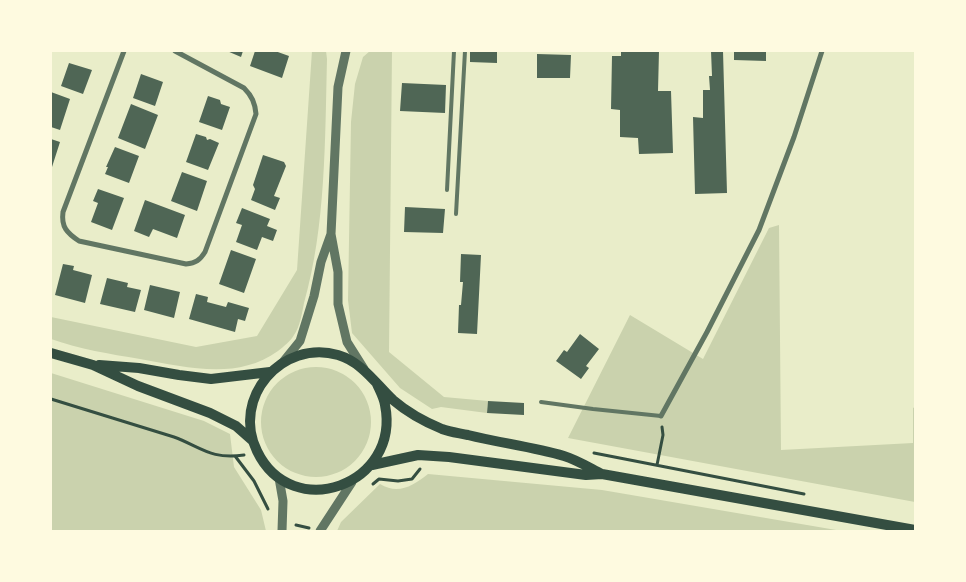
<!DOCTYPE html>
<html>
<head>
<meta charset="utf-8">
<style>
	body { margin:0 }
	#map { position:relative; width:966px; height:582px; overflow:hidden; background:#e9edc9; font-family:"Golos Text",sans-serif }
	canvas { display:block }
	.frame { position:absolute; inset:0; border:52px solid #fefae0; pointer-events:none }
</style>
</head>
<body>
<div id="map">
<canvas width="966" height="582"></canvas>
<div class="frame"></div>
</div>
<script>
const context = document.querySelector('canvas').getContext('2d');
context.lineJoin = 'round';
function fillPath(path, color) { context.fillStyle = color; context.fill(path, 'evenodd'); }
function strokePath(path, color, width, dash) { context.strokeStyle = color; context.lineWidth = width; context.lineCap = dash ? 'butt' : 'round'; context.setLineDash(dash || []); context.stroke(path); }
fillPath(new Path2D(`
	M312,51H326L327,59C325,139 326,226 304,303C302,313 300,327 294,335C290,342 284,346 278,351C236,381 187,367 140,359C109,354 80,349 51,339V317L196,347L257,336L297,270Z
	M370,51H392L389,352L444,397L488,401L487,413L441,407L432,409L400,388L352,333L348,300L351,122L355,84L363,57Z
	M779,225L781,450L913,443V408L915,407V502L568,438L630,315L703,359L769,228Z
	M261 422a55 55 0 1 1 110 0a55 55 0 1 1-110 0Z
	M51,373L204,421L230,434L234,467L261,510L266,531H51Z
	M428,474L602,490L842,531H337L341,522L380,484C398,495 413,486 428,474Z`), '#cad2ad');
fillPath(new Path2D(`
	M227,51H243L241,57Z
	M255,51H275L289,56L282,78L250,66Z
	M470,51H497V63L470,62Z
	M621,51H659L658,91H671L673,153L639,154L638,138L620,137V110L611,109L612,56H621Z
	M711,51H723L727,193L695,194L693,117L703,118V90H710L709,76H712Z
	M734,51H766V61L734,60Z
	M537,54L571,55L570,78H537Z
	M69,63L92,70L83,94L61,86Z
	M141,74L163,82L155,106L133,98Z
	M402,83L446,85L445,113L400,111Z
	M51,92L70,99L60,130L51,127Z
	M208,96L220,100L221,104L230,107L222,130L199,122Z
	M131,104L158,115L145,149L118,138Z
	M196,134L206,137L207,140L210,139L219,143L208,170L186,162Z
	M51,139L60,142L52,167H51Z
	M115,147L139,156L129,183L105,174L108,167H106Z
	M263,155L284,162L286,166L274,196L280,198L275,210L251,200L255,189L253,185Z
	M182,172L207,181L197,211L171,201Z
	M98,189L124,198L112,230L91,222L98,203L93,201Z
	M145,200L185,215L177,238L153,229L149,237L134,231Z
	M405,207L445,209L443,233L404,232Z
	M242,208L270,219L267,226L277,230L273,241L262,237L257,250L236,242L242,225L236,223Z
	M231,250L256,259L244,293L219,284Z
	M461,254L481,255L477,334L458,333L459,305H461L463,282H460Z
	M63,264L74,266L73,270L92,275L85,303L55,295Z
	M107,278L128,283L127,287L141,290L135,312L100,304Z
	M150,285L180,292L174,318L144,310Z
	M196,294L208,297L207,302L226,307L228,302L249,308L245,321L238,319L235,332L189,319Z
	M580,334L599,349L586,366L589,368L581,379L556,361L564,350L567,352Z
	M488,401L524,403V415L487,413Z`), '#4f6655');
strokePath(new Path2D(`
	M51,399C92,412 133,424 174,437C201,447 211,460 244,455
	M594,453L804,494
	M235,456L254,481L268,509
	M657,465L663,435L662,427
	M373,484L379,479L398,481L412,479L420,469
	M296,525L309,528`), '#344e41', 3);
strokePath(new Path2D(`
	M447,190L454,51
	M456,214L465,51
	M541,402L593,409L661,416`), '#617663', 4);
strokePath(new Path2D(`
	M124,51L63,212C61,227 67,233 79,241L186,264C196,263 200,260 205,252L256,114C255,103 252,96 244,88L175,51
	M661,416L707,332L759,230L794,137L822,51`), '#617663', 5);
strokePath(new Path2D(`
	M346,51L338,87L331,234L338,272V304L347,342L364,369
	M283,362L300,341L314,296L321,262L331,234
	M279,478L283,501L282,531
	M320,531L352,482`), '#617663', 9);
strokePath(new Path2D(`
	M51,353L93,365L138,386L210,413L236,426L253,441
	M99,365L139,368L179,375L211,379L270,372
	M377,384C380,391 384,398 385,405C401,485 292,524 257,451C231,398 282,339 338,355C362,362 376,384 393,400C407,412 425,422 442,429C450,432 459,433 468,435C500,443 533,447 564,456C577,460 590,468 602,474
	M372,465L418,455L449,457L586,475L602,474L915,530`), '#344e41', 10);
</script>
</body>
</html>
